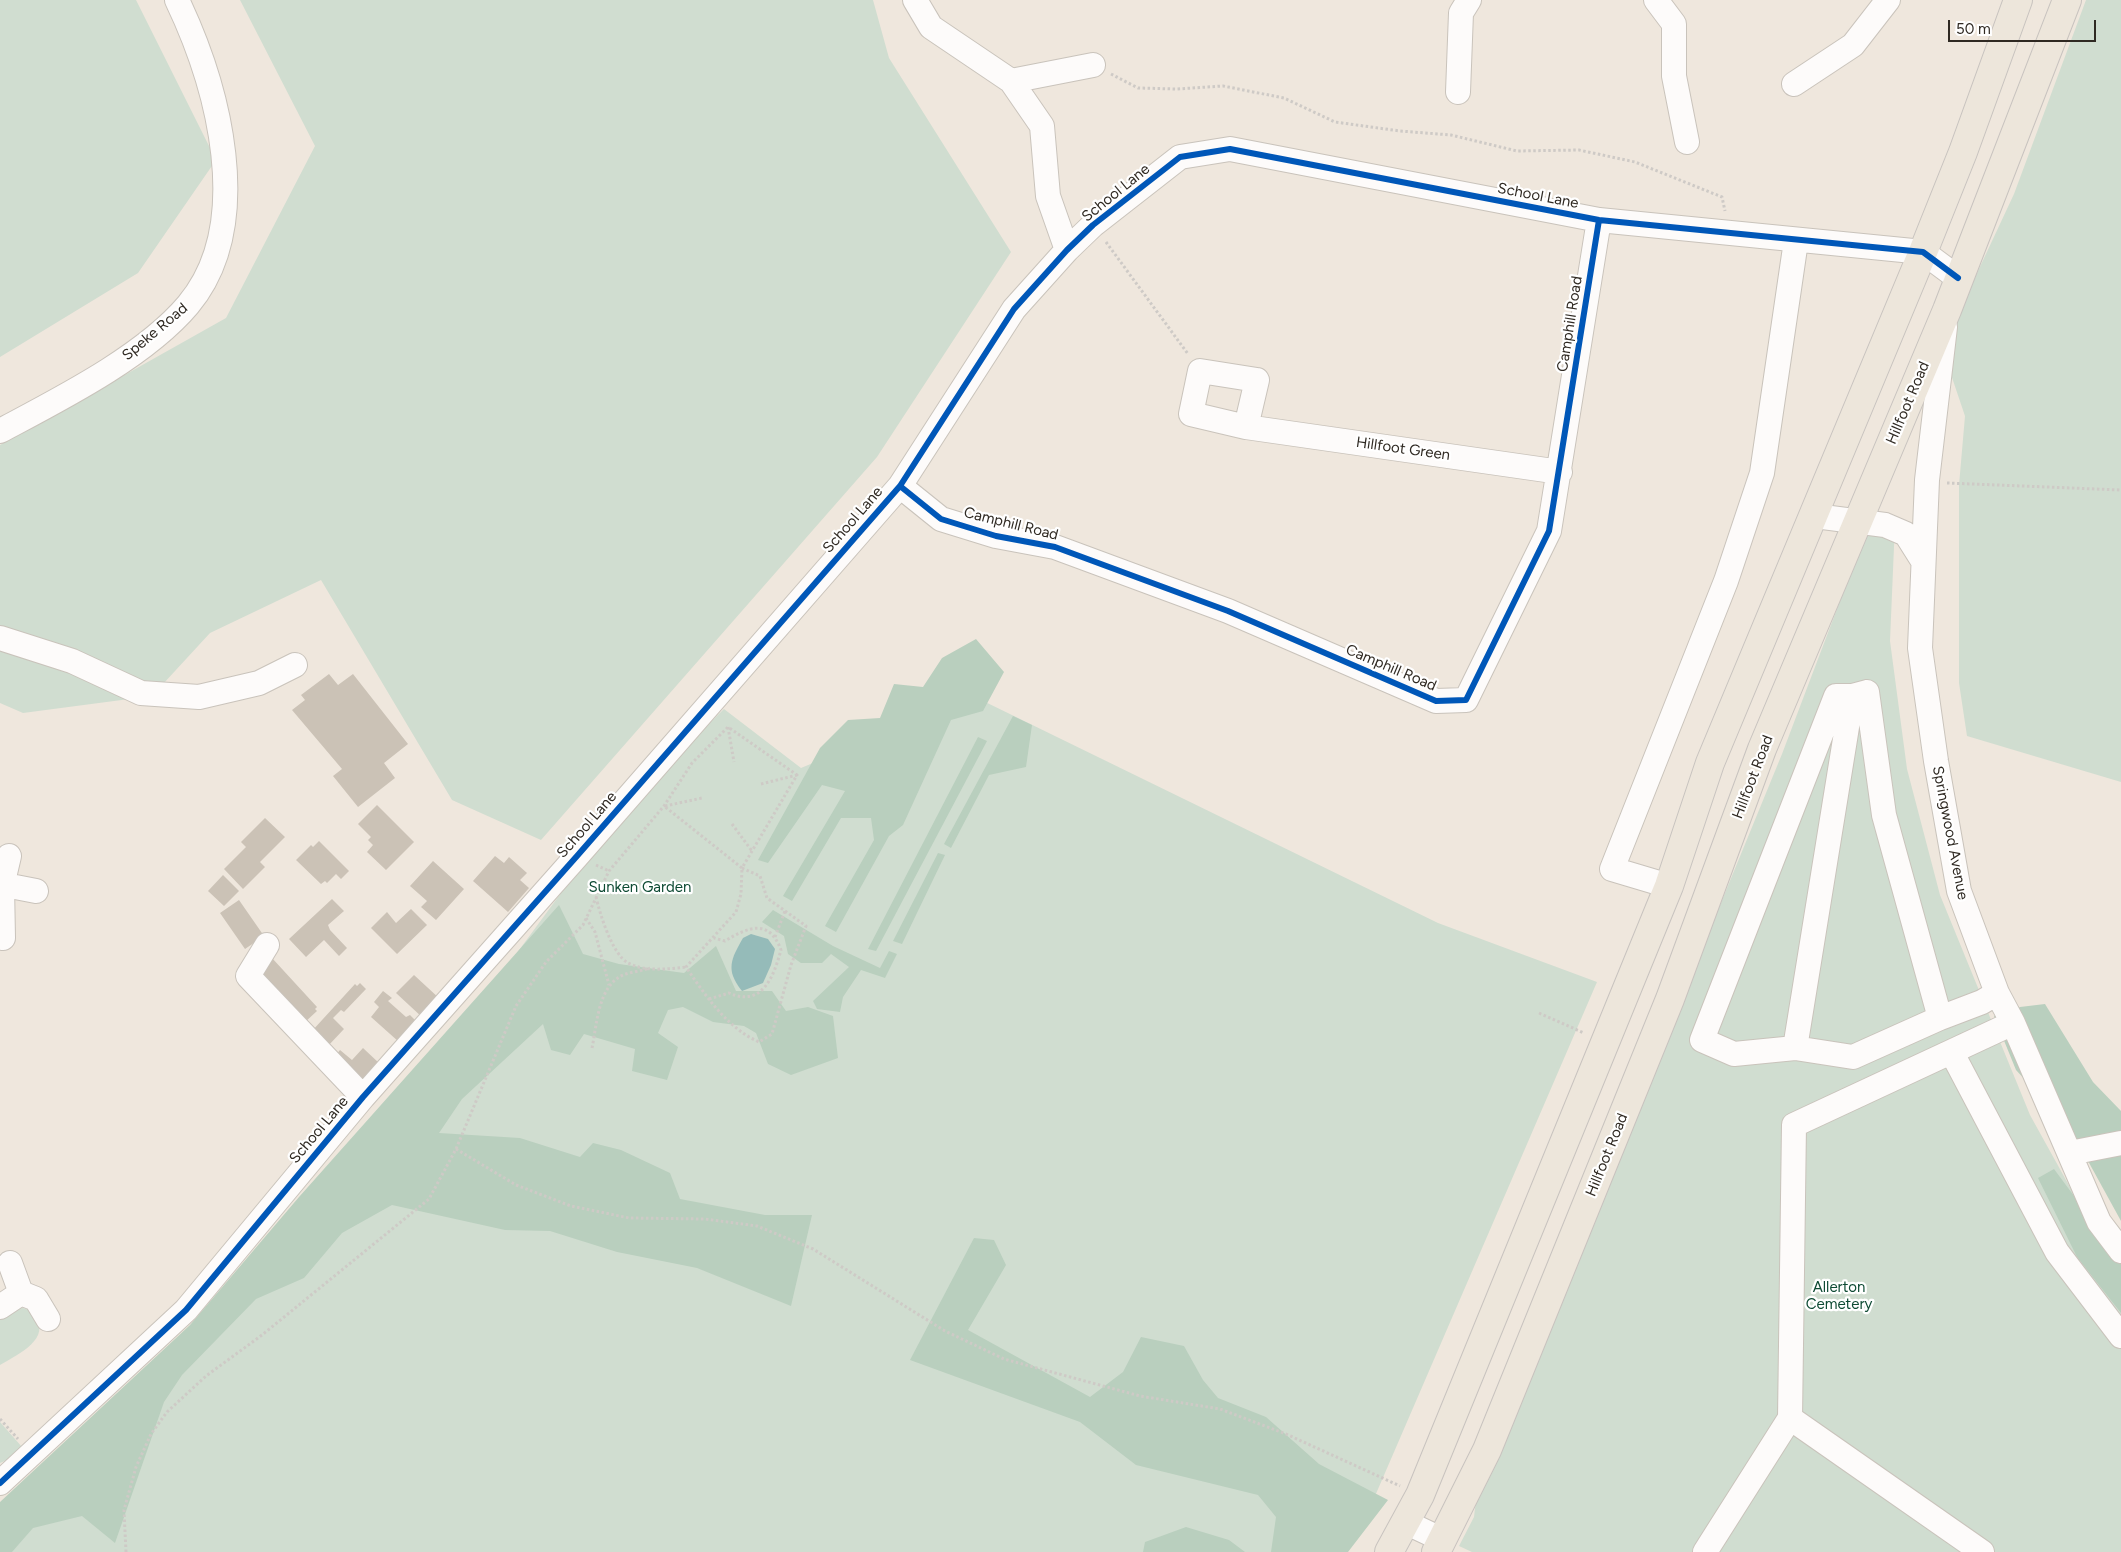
<!DOCTYPE html>
<html>
<head>
<meta charset="utf-8">
<style>
	body { margin:0 }
	#map { position:relative; width:2121px; height:1552px; overflow:hidden; background:#efe7dd; font-family:Figtree,sans-serif }
	canvas { display:block }
	.scale { position:absolute; left:1948px; top:20px; width:148px; height:22px; box-sizing:border-box; border:2px solid #2f2922; border-top:0; padding-left:6px; font-size:15px; line-height:18px; white-space:nowrap; color:#2f2922; -webkit-text-stroke:4px #fff; paint-order:stroke }
</style>
</head>
<body>
<div id="map">
<canvas width="2121" height="1552"></canvas>
<div class="scale">50 m</div>
</div>
<script>
const context = document.querySelector('canvas').getContext('2d');
context.lineJoin = 'round';
function fillPath(path, color) { context.fillStyle = color; context.fill(path, 'evenodd'); }
function strokePath(path, color, width, dash) { context.strokeStyle = color; context.lineWidth = width; context.lineCap = dash ? 'butt' : 'round'; context.setLineDash(dash || []); context.stroke(path); }
function drawText(font, color, halo, rows, align = 'center') {
  context.font = font + ' Figtree,sans-serif'; context.lineWidth = 4.5; context.setLineDash([]); context.textBaseline = 'middle'; context.strokeStyle = halo; context.fillStyle = color; for (const [text, x, y, turn = 0] of rows) {
    context.save(); context.translate(x, y); context.rotate((+turn || 0) * Math.PI / 180); context.textAlign = isNaN(turn) ? turn : align; if (halo) context.strokeText(text, 0, 0); context.fillText(text, 0, 0); context.restore();
  }
}
fillPath(new Path2D(`
	M0,0H136L216,160L138,273L0,357Z
	M240,0H873L889,58L1011,252L877,457L541,840L452,800L321,580L210,633L152,696L23,713L0,703V445L226,318L315,146Z
	M2086,0H2121V782L1967,736L1959,683V485L1965,416L1942,348L2014,194Z
	M1873,514L1895,523L1890,641L1907,769L1940,895L2030,1115L2092,1227L2121,1264V1552H1472L1459,1546L1474,1517L1476,1500L1782,754Z
	M973,696L1438,923L1597,982L1356,1540L1346,1552H0V1537L216,1307L500,976L625,806L724,709L801,768Z
	M23,1308C31,1310 33,1313 37,1320C49,1341 13,1357 0,1365V1320L13,1309Z
	M0,1422L22,1447L9,1459L0,1463Z`), '#d0ddd0');
fillPath(new Path2D(`
	M976,639L1004,672L983,711L951,720L903,825L889,836L836,932L825,926L874,840L871,818H841L792,901L783,896L845,791L822,785L768,863L758,860L820,748L848,720L880,718L894,684L923,687L942,658Z
	M1013,716L1032,725L1026,767L989,775L951,848L944,844Z
	M978,737L987,741L876,951L868,949Z
	M938,853L945,855L902,944L893,941Z
	M559,905L583,954L619,964L684,973L716,946L736,991H772L786,1011L808,1007L833,1016L838,1058L791,1075L768,1064L756,1033L744,1026L713,1022L683,1007L668,1010L658,1033L678,1047L667,1080L632,1071L635,1049L584,1034L570,1055L551,1050L543,1024L462,1099L439,1133L520,1138L580,1157L593,1143L621,1150L670,1173L680,1199L765,1215H812L791,1306L697,1268L617,1252L550,1231L505,1230L392,1205L342,1233L304,1278L256,1299L182,1375L164,1402L115,1543L82,1516L33,1528L12,1552H0V1502L190,1325L299,1197Z
	M773,910L833,946L880,968L889,951L897,954L885,978L861,970L843,997L840,1012L817,1009L813,1001L849,967L831,954L822,963H801L788,954L784,936L762,922Z
	M2045,1004L2093,1082L2121,1111V1221L2071,1130L2016,1070L1994,1016L2020,1007Z
	M2054,1169L2103,1235L2121,1236V1313L2077,1257L2038,1178Z
	M974,1238L994,1240L1006,1265L968,1330L1090,1397L1123,1372L1141,1337L1184,1346L1203,1380L1218,1398L1266,1417L1319,1464L1388,1500L1348,1552H1271L1276,1517L1258,1495L1136,1465L1080,1422L910,1360Z
	M1186,1527L1229,1540L1245,1552H1143L1145,1542Z`), '#b9cfbe');
fillPath(new Path2D(`
	M751,934L768,939L775,949L771,965L763,983L742,991C725,970 731,959 743,938Z`), '#95bbb9');
fillPath(new Path2D(`
	M329,674L338,685L353,674L408,744L384,763L395,778L358,807L333,776L342,769L292,710L305,700L301,695Z
	M377,805L414,842L386,870L367,852L373,845L368,840L371,837L358,824Z
	M265,818L285,837L260,862L265,867L243,889L224,869L246,847L241,842Z
	M319,841L349,871L341,879L336,874L327,883L325,881L321,884L296,860L311,845L313,847Z
	M495,856L504,863L509,857L527,873L520,880L529,888L508,912L473,881Z
	M433,861L464,889L436,920L421,907L427,901L410,886Z
	M223,875L239,891L224,906L208,891Z
	M332,899L344,911L328,925L330,930L347,948L339,956L324,940L306,957L289,939Z
	M239,900L264,936L245,949L220,913Z
	M411,909L427,925L397,954L371,928L387,912L396,923Z
	M272,958L317,1007L315,1009L317,1011L304,1023L257,972Z
	M414,975L440,999L423,1018L396,993Z
	M360,983L366,989L344,1012L341,1010L333,1018L344,1029L328,1046L312,1031L355,984L357,986Z
	M383,991L392,998L388,1001L406,1017L410,1015L417,1022L399,1042L371,1017L379,1007L374,1002Z
	M363,1048L380,1064L363,1082L335,1056L340,1050L352,1060Z`), '#cbc2b6');
const minor = new Path2D(`
	M915,0L931,27L1011,81L1042,126L1048,196L1067,250
	M1656,0L1674,24V76L1687,142
	M1011,81L1093,65
	M1794,84L1853,45L1888,0
	M1458,92L1461,13L1469,0
	M1945,327L1927,480L1920,648L1936,761L1959,891L1997,993L2013,1023L2099,1222L2121,1251
	M1246,427L1257,380L1200,371L1191,414L1246,427L1560,472
	M0,431C60,399 144,357 188,305C256,224 218,86 177,0
	M900,486L941,519L996,536L1055,547L1228,611L1436,701L1466,700L1549,531L1599,220
	M1815,516L1885,525L1906,534L1923,561
	M0,638L72,661L141,693L199,697L259,683L295,665
	M0,884L36,891
	M1669,886L1612,869L1726,581L1762,473L1796,241
	M3,938L2,886L9,856
	M267,945L248,976L363,1097
	M1940,1018L1884,815L1867,692L1852,696H1836L1702,1040L1734,1054L1795,1048L1853,1057L1940,1018L1982,1002L1997,993
	M1795,1048L1852,696
	M1952,1053L2057,1252L2121,1336
	M2070,1153L2121,1143
	M10,1263L21,1293L36,1299L48,1319
	M0,1307L21,1293
	M0,1483L186,1310L363,1097L577,856L900,486L1014,309L1067,250L1093,225L1180,157L1230,149L1599,220L1923,252L1958,278
	M1405,1522L1443,1540
	M1705,1552L1790,1418
	M1982,1552L1790,1418L1794,1125L2013,1023`);
const highway = new Path2D(`
	M1389,1552L1420,1495L1669,886L1710,763L1923,252L1963,152L2018,0
	M1436,1552L1487,1450L1670,999L1762,749L1947,310L2067,0`);
strokePath(minor, '#c9c3bb', 26);
strokePath(highway, '#c8c3bf', 30);
strokePath(new Path2D(`
	M1111,74L1138,88L1177,89L1223,86L1284,98L1335,122L1400,131L1451,135L1517,151L1579,150L1635,162L1722,197L1725,211
	M1106,242L1188,354
	M1947,483L2121,490
	M728,727L734,762
	M761,784L797,775
	M665,806L702,798
	M732,824L752,851
	M596,865L609,871
	M742,868L760,876L767,898L806,926L791,965L772,1034L759,1042C727,1028 705,995 686,967L736,912L741,894Z
	M596,897C600,914 612,954 628,963C645,972 668,969 686,967
	M586,918L595,932L609,985
	M775,937L785,911
	M709,999L729,993C763,1008 774,975 781,950C769,918 748,927 725,941L714,938
	M1539,1013L1584,1033
	M592,1048C597,1024 598,986 623,975C631,972 641,971 650,968
	M456,1149L516,1185L571,1206L629,1218L705,1219L757,1226L813,1249L945,1331L1004,1359L1140,1396L1220,1409L1286,1434L1400,1486
	M0,1419L18,1439
	M126,1552L124,1510L136,1467L151,1434L167,1412L206,1376L262,1335L429,1199L456,1149L516,1006L546,962L583,925L609,871L664,806L692,763L728,727L797,775L742,868L664,806`), '#cecac6', 3, [2.5, 2.5]);
strokePath(minor, '#fdfbfa', 24);
strokePath(highway, '#ede6db', 28);
strokePath(new Path2D(`
	M900,486L941,519L996,536L1055,547L1228,611L1436,701L1466,700L1549,531L1599,220
	M0,1483L186,1310L363,1097L577,856L900,486L1014,309L1067,250L1093,225L1180,157L1230,149L1599,220L1923,252L1958,278`), '#0057b8', 6);
drawText('15px', '#2f2922', '#fff', [
	["School Lane",1116,193,-39],
	["School Lane",1538,196,11],
	["Camphill Road",1570,324,-81],
	["Speke Road",155,332,-40],
	["Hillfoot Road",1908,403,-67],
	["Hillfoot Green",1403,449,8],
	["School Lane",853,520,-49],
	["Camphill Road",1011,524,14],
	["Camphill Road",1391,668,23],
	["Hillfoot Road",1753,777,-69],
	["School Lane",587,825,-49],
	["Springwood Avenue",1950,833,79],
	["School Lane",319,1130,-50],
	["Hillfoot Road",1607,1155,-68]
]);
drawText('15px', '#0d4a33', '#fff', [
	["Sunken Garden",640,888],
	["Allerton",1839,1288],
	["Cemetery",1839,1305]
]);
</script>
</body>
</html>
